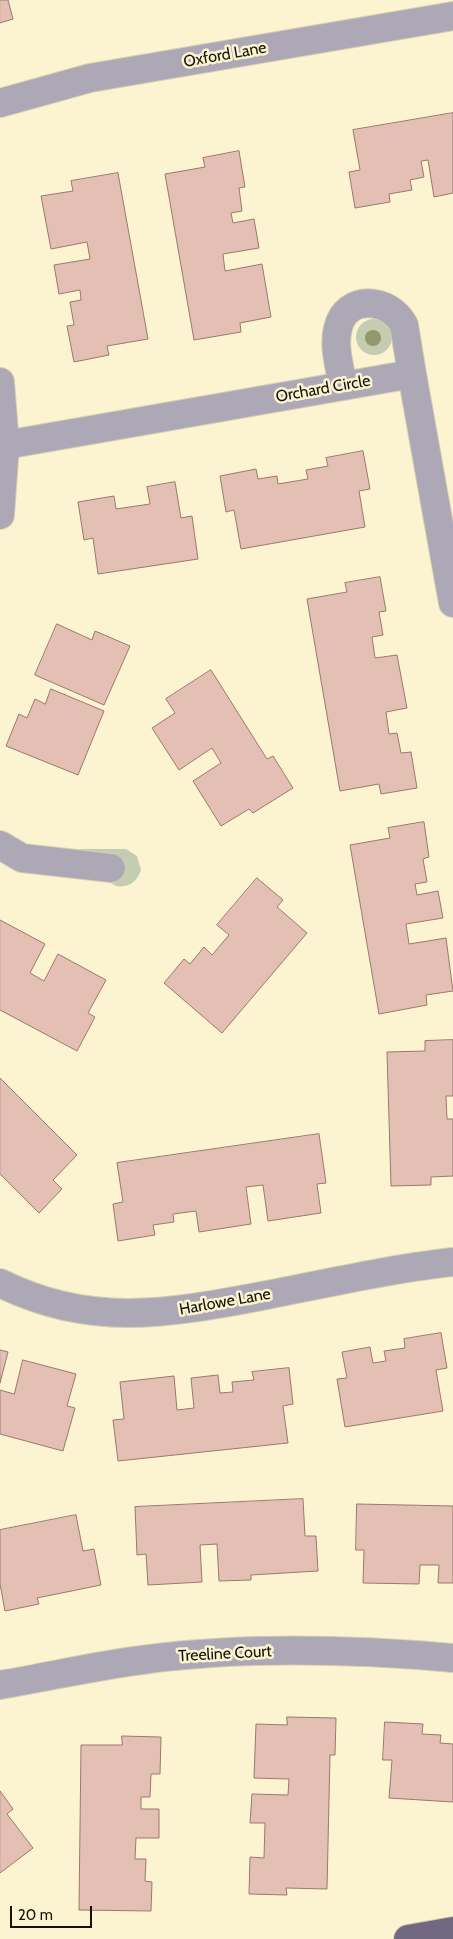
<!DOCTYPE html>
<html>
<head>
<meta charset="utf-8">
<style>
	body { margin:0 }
	#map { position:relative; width:453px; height:1939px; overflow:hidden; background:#fcf4d1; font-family:Cabin,sans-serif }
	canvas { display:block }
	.scale { position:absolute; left:10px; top:1906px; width:82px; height:22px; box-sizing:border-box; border:2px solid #141105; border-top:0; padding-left:6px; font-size:15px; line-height:18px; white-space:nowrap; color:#141105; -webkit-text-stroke:4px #fcf4d1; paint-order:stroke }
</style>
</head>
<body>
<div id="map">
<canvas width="453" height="1939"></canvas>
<div class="scale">20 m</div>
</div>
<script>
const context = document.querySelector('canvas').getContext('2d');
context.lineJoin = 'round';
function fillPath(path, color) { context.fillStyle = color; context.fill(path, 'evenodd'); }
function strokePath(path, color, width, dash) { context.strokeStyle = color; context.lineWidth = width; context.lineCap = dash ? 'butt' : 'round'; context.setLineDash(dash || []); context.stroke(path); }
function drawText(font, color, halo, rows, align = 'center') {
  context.font = font + ' Cabin,sans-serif'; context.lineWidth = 5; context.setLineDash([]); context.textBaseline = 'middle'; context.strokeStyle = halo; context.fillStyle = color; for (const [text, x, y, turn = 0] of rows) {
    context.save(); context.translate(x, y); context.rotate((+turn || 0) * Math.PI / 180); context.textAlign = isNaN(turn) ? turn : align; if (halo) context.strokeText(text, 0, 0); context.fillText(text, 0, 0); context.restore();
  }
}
fillPath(new Path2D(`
	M356 337a18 18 0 1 1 36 0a18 18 0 1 1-36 0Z
	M68,849H126L137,856L141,870C137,882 129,888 116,886L68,860L65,853Z`), '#c4cdb1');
const building = new Path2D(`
	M0,0H8L13,19L0,23Z
	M453,113V193L434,197L428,160L421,161L424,177L410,180L412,190L389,194L390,202L355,208L349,172L360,170L353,130Z
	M239,151L245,187L239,188L242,211L231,213L233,223L254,219L259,248L223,254L225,271L262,264L271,317L240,323L241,332L194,340L165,174L205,167L203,158Z
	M118,173L148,339L107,346L109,355L74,362L67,326L74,325L70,302L81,300L80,290L59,294L54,265L90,259L87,242L51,249L41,196L73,191L71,181Z
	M363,451L370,489L359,491L365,527L241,549L234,510L226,512L220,476L256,469L258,479L277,476L278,484L308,479L306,470L328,466L326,458Z
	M175,482L181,518L192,516L198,559L98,574L93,538L84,540L78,502L114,496L116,509L150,504L147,487Z
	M380,577L386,611L379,612L383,635L372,637L375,658L397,655L407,708L386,712L389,734L397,733L401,753L411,752L417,788L381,794L379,784L340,791L307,599L347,592L345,583Z
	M57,624L92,640L95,631L130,646L104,705L35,675Z
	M211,670L267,759L273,756L293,788L253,813L249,809L221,826L193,781L221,763L212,748L179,770L152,728L175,713L166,699Z
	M51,689L104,711L78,775L6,746L19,714L27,718L35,699L45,704Z
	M424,822L429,857L423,859L427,882L415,884L417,895L438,891L443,918L406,924L409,944L446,938L453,991L426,995L427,1005L379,1014L350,845L390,838L388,828Z
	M257,878L283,900L277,907L307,933L222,1033L164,983L184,959L190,964L204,947L212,955L229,935L217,925Z
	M0,920L45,944L30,973L44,981L58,954L106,980L88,1013L95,1017L77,1051L0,1010Z
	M453,1040V1096H446L447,1119H453V1176L431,1177V1185L391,1186L387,1052L425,1051V1041Z
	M0,1078L77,1155L53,1180L62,1189L39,1213L0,1174Z
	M319,1134L326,1183L317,1184L321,1213L268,1221L263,1185L246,1187L251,1224L199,1232L196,1211L173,1214L174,1222L153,1225L155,1235L118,1241L113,1204L123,1202L117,1163Z
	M441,1333L447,1368L436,1370L443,1411L345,1427L337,1379L347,1378L342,1352L370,1347L373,1363L386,1361L384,1351L405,1348L404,1339Z
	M0,1350L8,1352L0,1383Z
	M23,1360L76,1374L67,1406L75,1408L63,1451L0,1434V1390L14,1394Z
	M289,1368L293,1404L283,1406L288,1443L118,1461L113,1420L124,1419L120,1382L174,1376L177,1410L194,1408L191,1378L218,1375L220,1393L233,1392L232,1382L254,1380L252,1372Z
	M303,1499L305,1536H316L318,1571L251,1575V1580L219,1581L217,1544L200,1545L202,1582L148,1585L146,1554L137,1555L135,1507Z
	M357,1504L453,1506V1583H438L439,1565H420L419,1584L363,1583L364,1550H356Z
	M76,1515L83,1551L94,1549L101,1585L37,1598L39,1604L5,1611L0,1584V1530Z
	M287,1717L336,1718L335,1755H330L327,1889L286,1888L287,1895L249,1894L250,1857L264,1858L265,1823H250L252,1794L288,1795L289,1779L254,1778L256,1724L287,1725Z
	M385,1722L423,1724L422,1734L441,1735L440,1743L453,1744V1802L389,1798L392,1760H383Z
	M122,1736L161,1737L160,1774H151L150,1797H141V1809H159V1838H136L135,1859H146L145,1881L152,1882L151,1911L79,1910L81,1745H122Z
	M0,1791L13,1809L7,1814L33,1848L0,1873Z`);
fillPath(building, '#e4bfb3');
strokePath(building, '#9b786d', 1);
const minor = new Path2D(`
	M0,103L90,78L453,16
	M0,382L5,445L0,515
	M343,386C340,368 333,346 338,328C346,294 389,297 404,325L412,374
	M5,445L412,374L453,603
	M0,845L22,858L111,868
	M0,1283C93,1329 170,1313 267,1295C328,1283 390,1269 453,1262
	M0,1685C48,1677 94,1666 142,1660C245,1646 350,1649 453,1658`);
const major = new Path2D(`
	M408,1939L453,1931`);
strokePath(minor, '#d7d0b0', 30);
strokePath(major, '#d7d0b0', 30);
strokePath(minor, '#aca8b6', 28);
strokePath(major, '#716982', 28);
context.fillStyle = '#95986c';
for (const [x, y] of [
	[373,338]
]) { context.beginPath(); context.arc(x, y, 8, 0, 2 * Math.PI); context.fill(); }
drawText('16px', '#141105', '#fcf4d1', [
	["Oxford Lane",225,55,-10],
	["Orchard Circle",323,389,-10],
	["Harlowe Lane",225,1302,-10],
	["Treeline Court",225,1654,-3]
]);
</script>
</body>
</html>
